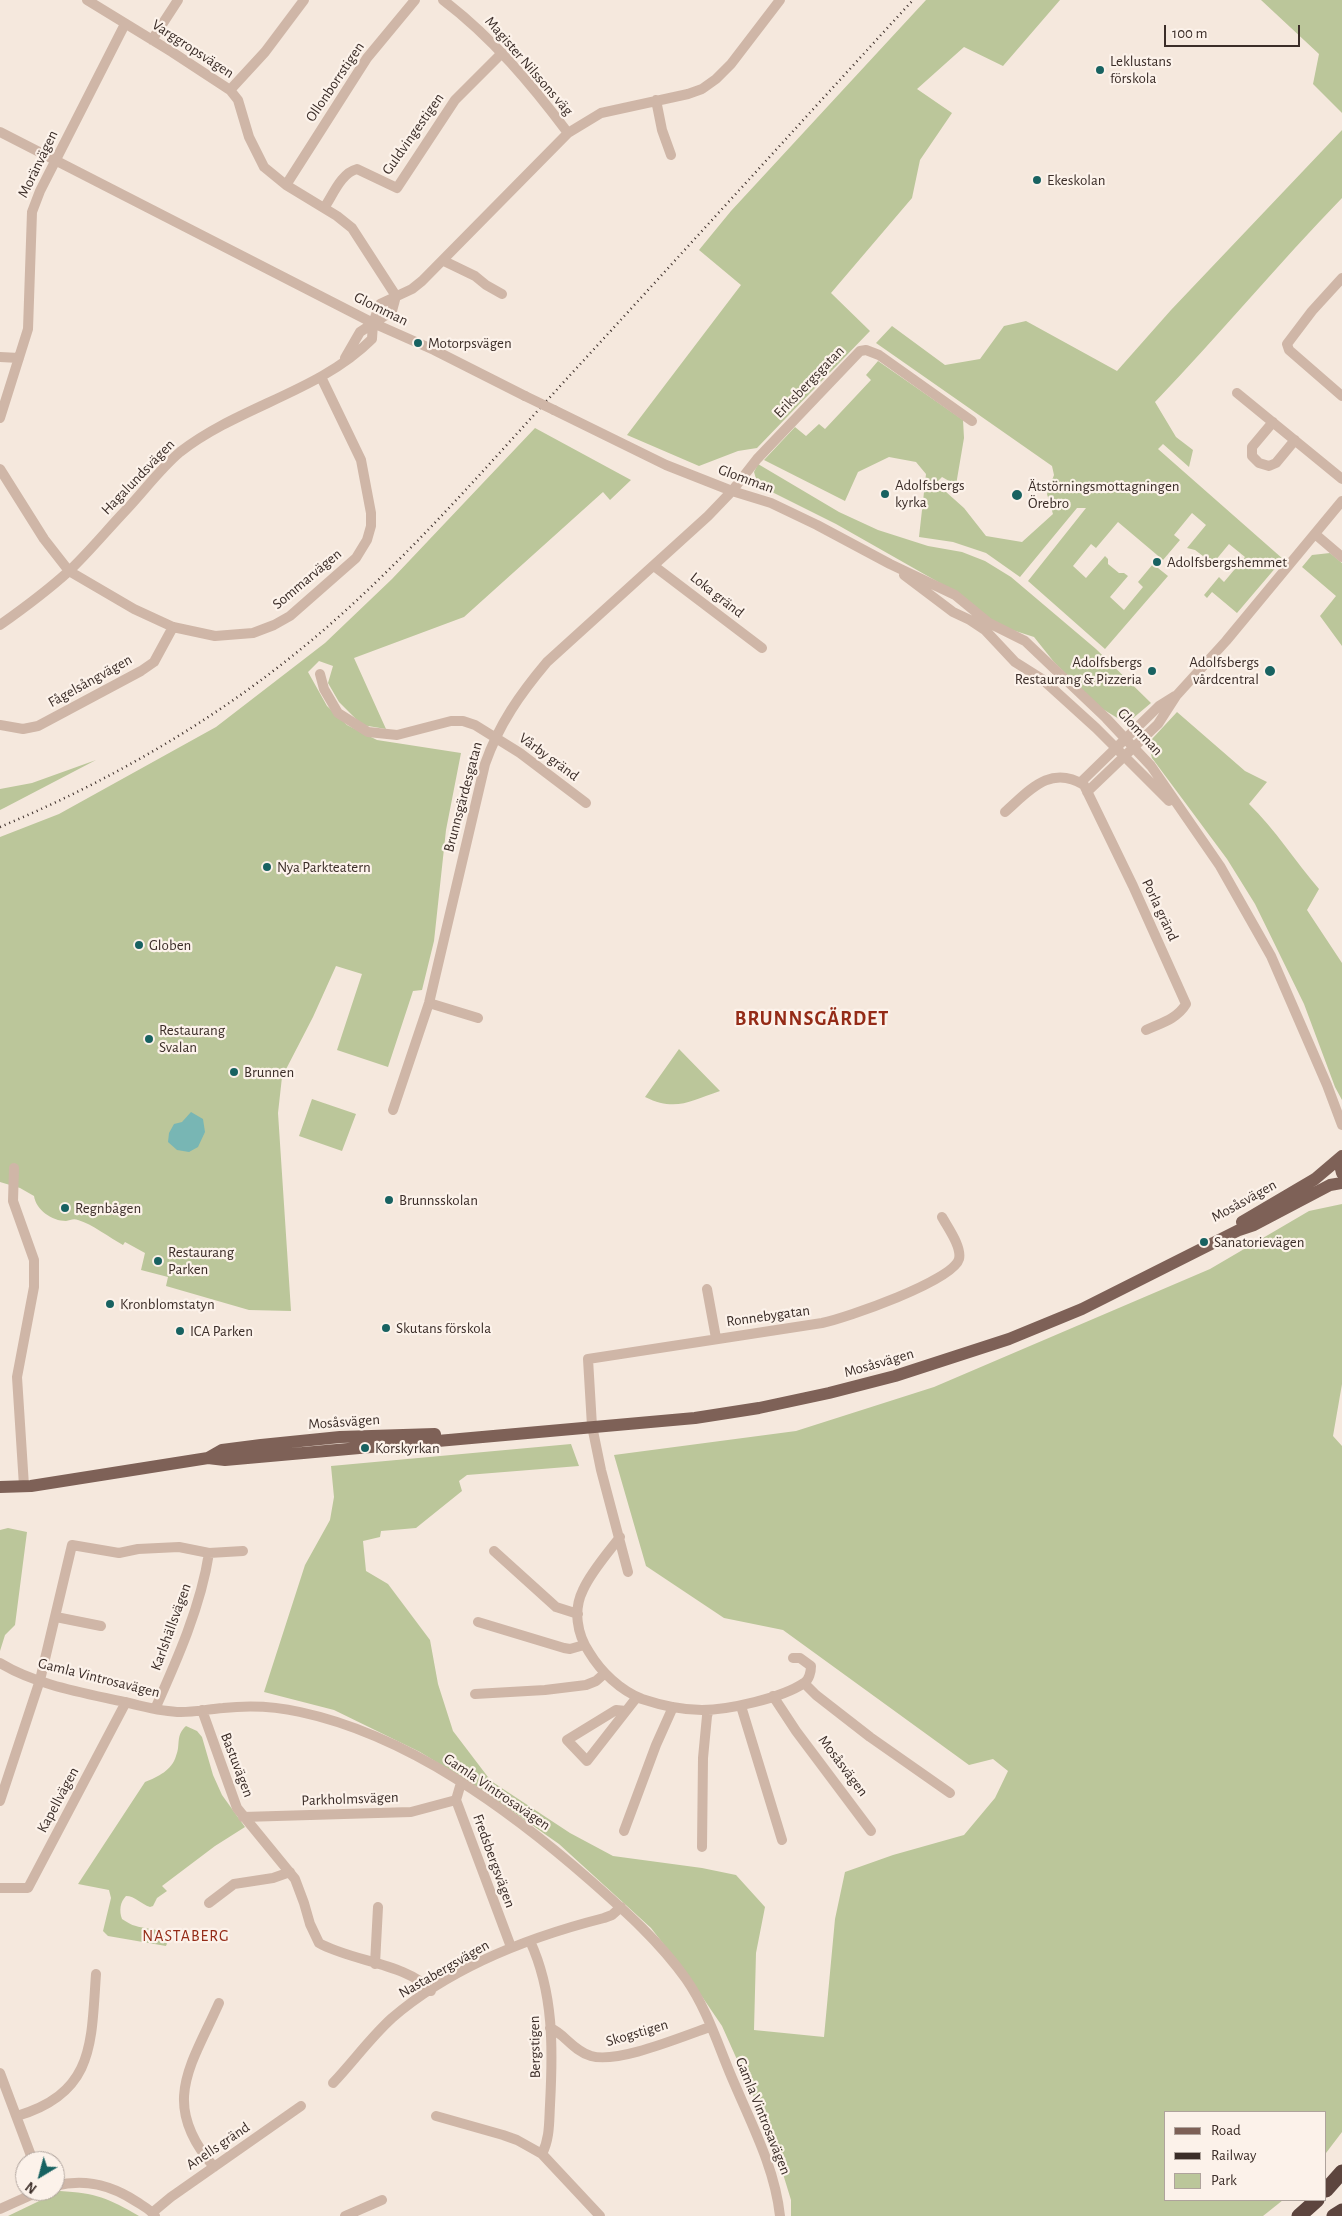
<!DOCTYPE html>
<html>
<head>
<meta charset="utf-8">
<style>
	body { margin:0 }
	#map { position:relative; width:1342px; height:2216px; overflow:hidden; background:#f5e8dd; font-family:"Alegreya Sans",sans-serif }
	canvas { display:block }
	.legend { position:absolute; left:1164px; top:2111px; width:162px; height:90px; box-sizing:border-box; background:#fcf2ea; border:1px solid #afa39c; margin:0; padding:6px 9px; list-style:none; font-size:15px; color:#3b2d28 }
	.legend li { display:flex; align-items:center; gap:10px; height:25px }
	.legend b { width:25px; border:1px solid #afa39c }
	.north { position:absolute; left:15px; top:2151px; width:50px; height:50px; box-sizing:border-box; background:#fcf2ea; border:1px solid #afa39c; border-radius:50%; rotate:217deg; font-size:14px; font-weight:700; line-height:20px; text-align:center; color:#3b2d28 }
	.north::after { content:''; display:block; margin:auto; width:18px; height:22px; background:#186261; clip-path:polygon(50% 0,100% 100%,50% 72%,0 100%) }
	.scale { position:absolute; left:1164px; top:25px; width:136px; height:22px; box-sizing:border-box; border:2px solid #3b2d28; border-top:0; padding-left:6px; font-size:15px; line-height:18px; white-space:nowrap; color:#3b2d28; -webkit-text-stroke:4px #fcf2ea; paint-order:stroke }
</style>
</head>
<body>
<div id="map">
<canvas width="1342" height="2216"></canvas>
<ul class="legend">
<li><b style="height:6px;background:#7e6157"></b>Road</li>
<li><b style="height:6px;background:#3b2d28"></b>Railway</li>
<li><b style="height:14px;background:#bbc69a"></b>Park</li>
</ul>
<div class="north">N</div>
<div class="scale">100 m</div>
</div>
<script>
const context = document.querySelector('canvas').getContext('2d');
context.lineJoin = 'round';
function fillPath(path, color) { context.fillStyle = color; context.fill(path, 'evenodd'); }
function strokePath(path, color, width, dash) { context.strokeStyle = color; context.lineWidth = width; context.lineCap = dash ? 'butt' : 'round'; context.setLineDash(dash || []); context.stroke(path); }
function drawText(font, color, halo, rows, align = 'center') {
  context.font = font + ' "Alegreya Sans",sans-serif'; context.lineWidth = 4.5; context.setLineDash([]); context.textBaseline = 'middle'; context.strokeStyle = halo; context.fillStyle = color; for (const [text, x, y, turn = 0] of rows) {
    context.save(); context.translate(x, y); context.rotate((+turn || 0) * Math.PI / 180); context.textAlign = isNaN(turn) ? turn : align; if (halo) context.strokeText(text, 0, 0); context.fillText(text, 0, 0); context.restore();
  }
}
fillPath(new Path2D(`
	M926,0H1060L1003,66L964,47L917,89L952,113L920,160L912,198L831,293L870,331L757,448L738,451L699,466L627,435L741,285L699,250L731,211Z
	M1261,0H1342V113L1313,84L1319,54Z
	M1342,130V198C1278,264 1219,335 1155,402L1176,437L1193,450L1189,467L1163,444L1158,449L1283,559L1237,613L1212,592L1207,598L1204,595L1219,577L1224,582L1245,557L1229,544L1210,567L1206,564L1207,559L1195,550L1187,548L1206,525L1192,513L1174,535L1180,540L1163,560L1118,522L1096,548L1091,544L1073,566L1086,578L1105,556L1108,559V564L1119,573H1124L1128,576L1110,597L1124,610L1143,587L1138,582L1153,564L1168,576L1105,649L1028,581L1086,508H1077L1020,577L986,553L953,542L919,537L926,474L916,462L889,457L858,472L845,501L764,460L795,427L806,436L819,424L825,429L871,380L866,375L878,361L963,420L964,438L956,485L942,477L936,483L964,508L986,536L1022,542L1053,514L1047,494L1054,475L1052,466L876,343L892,326L945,365L980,359L1004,326L1026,321L1117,371L1171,310Z
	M535,428L631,480L610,500L603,492L464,617L354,658L386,729L362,725L339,702L328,683L333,666L319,661L308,672L327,706L347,725L377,740L461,753L446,830L434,941L422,990L413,991L388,1067L337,1050L362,974L336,966L313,1017L282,1077L278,1113L291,1311L249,1310L166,1286L168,1277L141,1270L145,1253L125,1242L123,1245C110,1238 92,1224 78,1220C74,1218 70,1220 66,1221C52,1221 36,1210 34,1196L20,1188L0,1182V837L59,814L216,727L325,643L392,579Z
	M758,464L839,512L878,530L928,546L962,552L985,561L1011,577L1096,649L1151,703L1132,719H1119L1101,708L1054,662L1034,637L997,625L961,595L836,524L766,489L757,482L754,472Z
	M1330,553L1342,563V646L1320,616L1336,596L1302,567L1312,555Z
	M1177,712L1245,771L1267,782L1249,804C1275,829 1295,861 1319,889L1307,910L1342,963V1100L1335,1087L1304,1004L1255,904L1227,859L1152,758L1149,747L1152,739Z
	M96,760L6,807L0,810V789L32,783Z
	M679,1049L720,1091C690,1101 676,1112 645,1097Z
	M312,1099L356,1114L342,1151L299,1136Z
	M1342,1204V1384L1333,1436L1342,1446V2132L1326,2153V2112H1166V2200H1283L1263,2216H791V2200L772,2138L722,2026L686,1973L651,1928L559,1844L482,1790L420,1752L334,1710L264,1692L305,1565L330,1520L334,1497L331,1466L571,1444L579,1466L467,1475L459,1481L462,1491L416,1528L381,1531L380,1537L363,1541L366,1571L388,1584L430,1640L438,1684L453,1731L491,1781L570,1833L613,1856L702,1868L736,1875L765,1907L756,1953L754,2030L824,2037L835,1919L845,1872L893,1855L964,1835L995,1798L1008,1771L993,1759L969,1765L783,1630L724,1618L646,1566L614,1455L796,1431L934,1387L1210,1269L1309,1211Z
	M8,1528L27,1532L15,1625L5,1635L0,1651V1530Z
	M186,1726L197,1731L202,1737L213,1775L222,1795L245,1827L215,1846L162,1886L167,1891L157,1898L153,1906L150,1907C141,1904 135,1896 126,1896C120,1902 119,1911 122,1919C127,1922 131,1925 136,1926C147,1930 176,1928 166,1946L108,1936L103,1931L111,1898L109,1890L78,1884L145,1782C158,1777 172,1770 176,1756C181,1744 175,1736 186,1726Z
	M60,2191C96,2193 108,2198 139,2216H8Z`), '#bbc69a');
fillPath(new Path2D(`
	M191,1112L203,1119L205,1132L198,1147L189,1152L177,1150L168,1142L169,1133L174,1124L182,1122Z`), '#78b6b4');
strokePath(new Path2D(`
	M87,0L172,52L230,90L238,100L249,137L264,167L286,185L337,216L352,228L396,296
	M443,0C492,37 532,85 568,133
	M152,40L178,0
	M230,90L265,52L304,0
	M656,100L662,130L671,155
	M0,132L373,323L434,350L525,396
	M286,185L367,58L415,0
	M324,208C333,195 341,173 357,169L397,188L455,100L502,53
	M444,261L475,276L486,285L502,294
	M1342,278L1312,311L1287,344L1289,350L1342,396
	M0,357L19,358
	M345,358L360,332L392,311L396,296
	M1237,393L1342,479
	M554,410L666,465L732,491L771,503L817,525L890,564L955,595L989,623L1025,641L1106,718L1151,766L1220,866L1271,956L1327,1085L1342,1125
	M0,418L28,329L32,212L40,191L125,24
	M1273,422L1252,447V456L1259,463L1269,466L1276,463L1295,440
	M0,469L44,539L69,571L134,609L173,627L215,636L253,633L274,625L290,616L356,558L367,540L371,526V513L361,460L321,377
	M1315,534L1342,557
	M654,566L762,648
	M904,575L953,612L970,620L985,630L1015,662L1042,679L1096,728L1169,801
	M0,625C24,608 47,591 69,571C89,552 107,530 126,510C144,491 160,469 180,452C239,406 319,392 372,339L373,323L380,304L412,289L422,281L568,133L601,113L688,94L702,89L716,79L731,64L780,0
	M320,674L324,689L338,713L368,732L397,735L451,721H463L475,725L520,753L586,803
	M0,725L23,729L38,726L141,671L154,662L173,627
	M1080,783L1159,706L1175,696
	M1087,792L1158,724L1176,696L1226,641L1342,501
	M1005,812C1029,791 1050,764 1084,785L1133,886L1186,1004C1177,1019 1161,1023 1146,1030
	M429,1003L478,1018
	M393,1110L429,1003L485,764C499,724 520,694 547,662L708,516L732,491L757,459L860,351L866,350L879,355L972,421
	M14,1168L13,1201L34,1260V1287L17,1377L24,1486
	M707,1289L716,1338
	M620,1537C607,1554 591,1572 583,1590C573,1610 577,1634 589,1652C601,1672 620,1690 642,1699C660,1705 683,1710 702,1710C728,1710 782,1698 804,1683C809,1680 811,1672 811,1666L800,1658H793
	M494,1551L556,1607L578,1614
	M628,1572L601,1470L592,1426L588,1359L822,1323C846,1318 953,1281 959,1259C962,1247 948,1228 942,1217
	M56,1617L101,1626
	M478,1622L564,1648L570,1649L584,1645
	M0,1663C36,1685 84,1693 124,1702C143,1706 161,1712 181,1712C195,1712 209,1709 223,1708C249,1705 274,1706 300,1712C408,1735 510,1810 591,1881C625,1911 660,1942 686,1979C707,2009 718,2045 732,2078C751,2123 775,2168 780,2216
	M804,1683L816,1695L870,1737L950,1793
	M475,1694L545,1690L586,1685L596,1681L605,1673
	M773,1696L796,1731L871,1831
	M741,1706L782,1840
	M155,1709C177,1660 201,1606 209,1553
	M202,1710L237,1808L295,1879L304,1903L310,1924L319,1943C350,1961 409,1964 431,1991
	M626,1711L616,1710L567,1740L587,1761L637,1697
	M461,1783L456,1800L511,1947
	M0,1801L40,1680L72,1545L119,1553L138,1549L179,1547L209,1553L243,1551
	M243,1817L411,1812L456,1800
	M624,1831L656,1745L673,1707
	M702,1847L703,1758L707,1716L709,1710
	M0,1888H28L126,1702
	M209,1903L234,1884L273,1878L290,1872
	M530,1941C554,1993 553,2049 550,2105C549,2122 550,2138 542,2154
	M375,1964L378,1907
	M550,2028C564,2033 572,2050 591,2056C618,2064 683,2036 710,2027
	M0,2073L33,2161
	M333,2083C353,2062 370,2038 392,2018C451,1967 529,1937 604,1918L612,1915L621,1907
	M17,2116C95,2093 91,2043 96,1974
	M436,2116L503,2135L517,2140L542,2154L600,2216
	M214,2167C159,2104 191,2066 219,2003
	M55,2186C85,2178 111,2185 137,2202C143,2206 151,2210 155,2216
	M0,2209L40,2191
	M153,2212L171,2197L301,2106
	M345,2216L382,2200`), '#cfb6a7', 10);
strokePath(new Path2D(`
	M1342,1157L1340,1165L1342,1173
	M1242,1222L1315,1179L1342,1156
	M208,1458L222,1450L261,1445L340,1437L435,1434
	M0,1487L31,1486L208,1458L225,1460L695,1418L759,1408L829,1393L895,1376L1009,1339L1082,1309L1239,1230L1254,1225L1330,1185L1342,1183`), '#7e6157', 12);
strokePath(new Path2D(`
	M1326,2190L1342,2172
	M1299,2216L1317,2200
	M1334,2216L1342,2211`), '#5d453e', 15);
strokePath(new Path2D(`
	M0,827C115,779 224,715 319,634C416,551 498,453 584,360C694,240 803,120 913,0`), '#3b2d28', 2.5, [1, 4]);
strokePath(new Path2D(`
	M525,396L554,410`), '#cfb6a7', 10);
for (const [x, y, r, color] of [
	[1100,70,5,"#186261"],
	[1037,180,5,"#186261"],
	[418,343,5,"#186261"],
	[885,494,5,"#186261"],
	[1017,495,6,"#186261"],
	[1157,562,5,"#186261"],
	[1152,671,5,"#186261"],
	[1270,671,6,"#186261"],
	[267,867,5,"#186261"],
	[139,945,5,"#186261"],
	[149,1039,5,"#186261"],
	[234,1072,5,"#186261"],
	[389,1200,5,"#186261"],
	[65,1208,5,"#186261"],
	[1204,1242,5,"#186261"],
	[158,1261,5,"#186261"],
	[110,1304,5,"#186261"],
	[386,1328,5,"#186261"],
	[180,1331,5,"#186261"],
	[365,1448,5,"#186261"]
]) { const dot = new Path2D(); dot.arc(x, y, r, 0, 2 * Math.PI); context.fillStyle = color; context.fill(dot); strokePath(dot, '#fcf2ea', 2); }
drawText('15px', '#3b2d28', '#fcf2ea', [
	["Varggropsvägen",193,49,33],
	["Magister Nilssons väg",529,66,49],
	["Ollonborrstigen",335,82,-56],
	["Guldvingestigen",413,134,-55],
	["Moränvägen",38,164,-64],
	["Glomman",381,309,26],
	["Eriksbergsgatan",809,382,-46],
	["Hagalundsvägen",138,477,-46],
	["Glomman",746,479,20],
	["Sommarvägen",307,579,-40],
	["Loka gränd",717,595,38],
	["Fågelsångvägen",90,681,-29],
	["Glomman",1140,732,47],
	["Vårby gränd",549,757,36],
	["Brunnsgärdesgatan",463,797,-75],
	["Porla gränd",1160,910,65],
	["Mosåsvägen",1244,1201,-29],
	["Ronnebygatan",768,1316,-8],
	["Mosåsvägen",879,1363,-16],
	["Mosåsvägen",344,1422,-4],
	["Karlshällsvägen",171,1627,-70],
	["Gamla Vintrosavägen",99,1678,14],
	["Bastuvägen",237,1765,69],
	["Mosåsvägen",843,1766,53],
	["Gamla Vintrosavägen",497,1792,34],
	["Parkholmsvägen",350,1799,-2],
	["Kapellvägen",58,1800,-62],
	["Fredsbergsvägen",494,1861,70],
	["Nastabergsvägen",444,1969,-30],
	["Skogstigen",637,2033,-16],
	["Bergstigen",535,2047,-91],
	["Gamla Vintrosavägen",763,2116,68],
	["Anells gränd",218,2146,-34]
]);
drawText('15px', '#3b2d28', '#fcf2ea', [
	["Leklustans",1110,61],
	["förskola",1110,78],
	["Ekeskolan",1047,180],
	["Motorpsvägen",428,343],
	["Adolfsbergs",895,485],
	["kyrka",895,502],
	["Ätstörningsmottagningen",1028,486],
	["Örebro",1028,503],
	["Adolfsbergshemmet",1167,562],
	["Adolfsbergs",1142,662,"right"],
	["Restaurang & Pizzeria",1142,679,"right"],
	["Adolfsbergs",1259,662,"right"],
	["vårdcentral",1259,679,"right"],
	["Nya Parkteatern",277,867],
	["Globen",149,945],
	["Restaurang",159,1030],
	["Svalan",159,1047],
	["Brunnen",244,1072],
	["Brunnsskolan",399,1200],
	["Regnbågen",75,1208],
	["Sanatorievägen",1214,1242],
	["Restaurang",168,1252],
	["Parken",168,1269],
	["Kronblomstatyn",120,1304],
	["Skutans förskola",396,1328],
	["ICA Parken",190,1331],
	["Korskyrkan",375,1448]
], 'left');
context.letterSpacing = '1px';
drawText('16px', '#942b17', '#fcf2ea', [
	["NASTABERG",186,1936]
]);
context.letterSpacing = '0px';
context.letterSpacing = '1px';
drawText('bold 20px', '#942b17', '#fcf2ea', [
	["BRUNNSGÄRDET",812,1019]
]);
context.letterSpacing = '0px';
</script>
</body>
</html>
